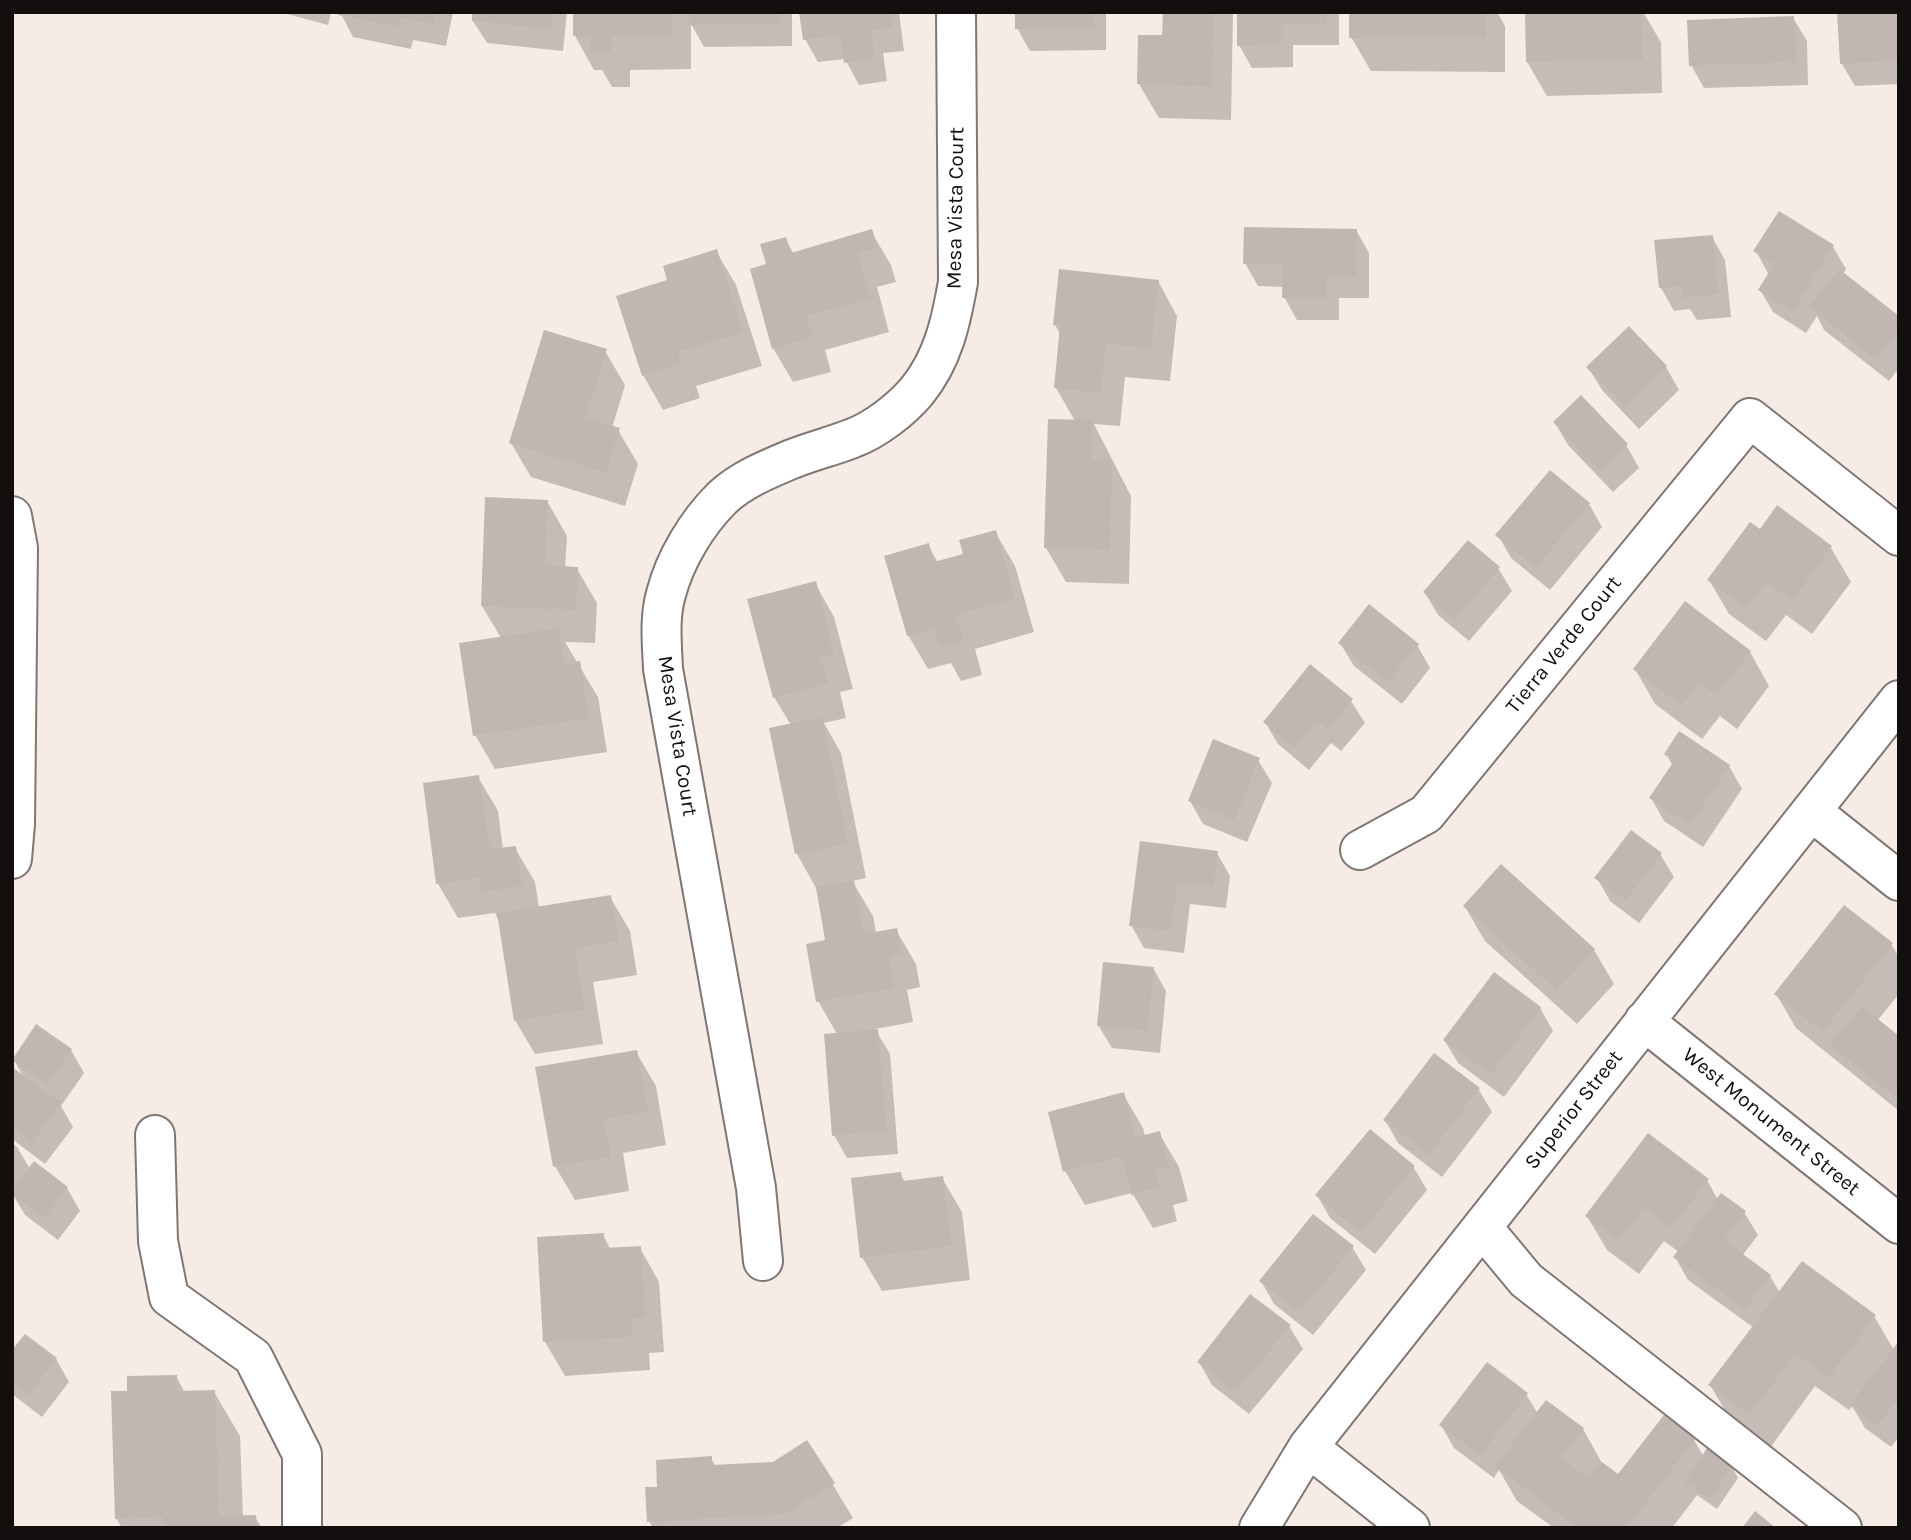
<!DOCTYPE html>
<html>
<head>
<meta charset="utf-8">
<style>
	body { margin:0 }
	#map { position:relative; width:1911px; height:1540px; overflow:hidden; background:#f7ebe6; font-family:Karla,sans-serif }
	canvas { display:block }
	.frame { position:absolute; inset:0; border:14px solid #130f0e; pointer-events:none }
</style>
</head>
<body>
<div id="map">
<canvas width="1911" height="1540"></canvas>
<div class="frame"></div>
</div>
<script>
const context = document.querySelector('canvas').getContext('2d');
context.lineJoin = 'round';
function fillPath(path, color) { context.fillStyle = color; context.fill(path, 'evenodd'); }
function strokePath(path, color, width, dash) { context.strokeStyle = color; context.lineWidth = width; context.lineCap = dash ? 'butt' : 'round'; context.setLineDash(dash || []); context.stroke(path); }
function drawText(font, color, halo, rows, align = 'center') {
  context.font = font + ' Karla,sans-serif'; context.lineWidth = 6; context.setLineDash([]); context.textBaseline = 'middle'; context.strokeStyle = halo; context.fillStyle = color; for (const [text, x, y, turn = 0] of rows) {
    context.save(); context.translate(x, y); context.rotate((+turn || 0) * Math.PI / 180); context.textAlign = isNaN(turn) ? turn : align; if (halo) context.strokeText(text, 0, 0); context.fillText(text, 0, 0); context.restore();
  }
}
fillPath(new Path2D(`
	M280,12H331L328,25Z
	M340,12H453L446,46L413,40L411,49L353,37Z
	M474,12H567L563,51L487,43L473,21Z
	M574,12H792V46L704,47L691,24V69L630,70V87H612L602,70H594L575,36Z
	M801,12H899L904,51L883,53L887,81L859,85L845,59L818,62L805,39Z
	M1016,12H1106V50L1030,51L1017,28Z
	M1164,12H1233L1231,120L1159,118L1139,84L1164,37Z
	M1238,12H1339V45H1293V67L1252,68L1239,45Z
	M1351,12H1497L1505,26V72L1371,71L1351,37Z
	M1527,12H1643L1661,42L1662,93L1547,96L1527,62Z
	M1899,12V84L1855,86L1842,64Z
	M1793,18L1807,41L1808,85L1704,88L1691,65Z
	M1356,230L1369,253V298H1339V320H1297L1284,297V287L1258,286L1245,263Z
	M871,231L891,265L896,282L877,287L889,332L825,350L831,372L793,382L773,348L768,266L785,239L794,254Z
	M1712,237L1725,260L1731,317L1697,320L1690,309L1674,311L1661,288Z
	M1833,247L1846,269L1843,274L1899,319V368L1889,381L1824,330L1817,316L1806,333L1773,312L1760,290L1769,275L1756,251Z
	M716,251L736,285L762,366L696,386L700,398L663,410L643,375L669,281Z
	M1158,281L1177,316L1170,381L1125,377L1120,426L1094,424L1131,496L1129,584L1066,582L1046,548L1075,421L1056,388L1061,336L1055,325Z
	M605,351L625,385L612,428L618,430L638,464L625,506L531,477L511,443Z
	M1588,367H1666L1679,390L1639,429L1602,390Z
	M1555,423L1626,445L1639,468L1613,492L1568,445Z
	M547,501L567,536L565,568L577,569L597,603L595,643L565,642L598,697L607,752L495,769L475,735L501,638L482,606Z
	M1589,504L1602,527L1550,590L1511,558L1498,535Z
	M1777,508L1831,548L1851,582L1812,634L1786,615L1766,641L1729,614L1709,580L1760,531Z
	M995,532L1015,566L1034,632L975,649L982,675L961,681L951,663L928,669L908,635L928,545L938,563L965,556Z
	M1498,568L1512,591L1469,641L1438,615L1425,593Z
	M815,583L834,617L853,689L840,692L846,718L824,723L841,753L866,878L852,881L873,916L876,933L896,930L916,964L920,987L907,990L913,1022L875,1029L890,1054L898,1154L847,1158L834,1135L837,1034L818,1001L827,942L816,888L797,854L791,725L774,697Z
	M1340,643L1417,645L1430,668L1402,704L1354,666Z
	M1750,652L1769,686L1737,729L1720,716L1702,739L1655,704L1635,669Z
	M1351,701L1365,723L1341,751L1331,743L1309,770L1278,744L1265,722Z
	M1666,754L1729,766L1742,789L1703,847L1664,821L1651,798L1673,766Z
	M1258,760L1272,783L1247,842L1203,824L1190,801Z
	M478,777L498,811L503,849L515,848L535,882L539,908L610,897L630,931L637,975L593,982L603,1044L535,1054L515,1020L499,921L495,913L458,918L438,884L424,784Z
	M1142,843L1217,853L1230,876L1226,908L1190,904L1184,953L1144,948L1131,925Z
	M1660,854L1674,877L1639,923L1610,901L1597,878Z
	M1465,907L1594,950L1614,984L1577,1024L1485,941Z
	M1891,944L1899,957V994L1877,1021L1899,1038V1111L1796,1028L1776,994Z
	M1153,968L1166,991L1160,1053L1112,1048L1098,1025Z
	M1540,1008L1553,1031L1504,1097L1458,1063L1445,1041Z
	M71,1050L84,1073L61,1106L73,1127L45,1164L12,1139V1069L24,1078L14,1060Z
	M636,1052L656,1086L666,1145L623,1153L629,1191L575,1200L555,1166Z
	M1479,1090L1492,1112L1442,1177L1398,1143L1385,1120Z
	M1123,1094L1143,1128L1145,1136L1159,1133L1179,1167L1188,1201L1173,1205L1177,1221L1153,1228L1132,1193L1085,1205L1065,1171Z
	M1370,1131L1414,1168L1427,1190L1375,1254L1330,1218L1317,1195Z
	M12,1143L17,1147L30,1169L67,1188L80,1211L58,1240L25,1215L12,1193Z
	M900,1174L905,1182L942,1178L962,1212L970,1280L882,1291L862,1257Z
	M1707,1180L1718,1200L1744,1212L1758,1235L1742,1256L1770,1276L1780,1293L1874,1316L1894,1350L1899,1344V1437L1891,1447L1865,1428L1852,1406L1849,1410L1815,1386L1770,1448L1730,1419L1710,1385L1754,1328L1688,1280L1675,1257L1679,1252L1664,1241L1639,1274L1607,1250L1587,1216Z
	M603,1235L611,1250L640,1248L659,1282L664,1352L649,1353L650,1370L565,1376L545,1342Z
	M1352,1247L1366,1270L1313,1335L1274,1304L1261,1281Z
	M1289,1326L1303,1349L1249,1414L1212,1385L1199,1362Z
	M12,1353L56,1359L69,1382L42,1417L12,1394Z
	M176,1376L185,1393L214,1392L240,1436L243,1517H255L262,1528H122L116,1518L129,1392Z
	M1526,1394L1538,1414L1583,1429L1602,1463L1619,1477L1694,1440L1704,1457L1708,1451L1732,1467L1738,1478L1717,1509L1697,1495L1672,1528H1554L1517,1501L1499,1470L1494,1478L1454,1448L1441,1425Z
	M807,1442L853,1518L837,1528H653L649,1521L659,1488L711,1458L716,1467L773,1464Z`), '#0003');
fillPath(new Path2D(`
	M338,12H436L434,24L400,18L398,27L338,15Z
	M472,12H553L551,29L472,21Z
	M573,12H672V36H611V53H590V36H573Z
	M689,12H780V23L689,25Z
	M799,12H890L892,28L871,31L875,58L844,63L840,35L803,40Z
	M1015,12H1094V28L1015,29Z
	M1163,12H1214L1212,87L1137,84L1138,35H1162Z
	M1237,12H1327V23H1281V45L1237,46Z
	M1349,12H1486V38H1349Z
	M1525,12H1642L1643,60L1526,62Z
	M1837,12H1899V60L1840,64Z
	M1794,16L1796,62L1689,66L1687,20Z
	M1779,211L1834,245L1792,312L1758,290L1774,264L1753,251Z
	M1244,227L1357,229V276H1327L1326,298H1282L1283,264H1243Z
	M872,229L878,248L858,253L871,298L806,316L813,337L772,349L750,269L766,264L760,244L786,237L791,253Z
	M1713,235L1719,294L1682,298L1681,286L1659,288L1654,240Z
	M717,249L743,332L678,352L681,363L642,376L616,296L667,280L663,266Z
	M1059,269L1159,280L1151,348L1106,344L1101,393L1054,388L1060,326L1053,325Z
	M1839,269L1899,316V330L1875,359L1809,307Z
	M1629,326L1667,366L1625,407L1586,367Z
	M544,330L607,349L585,418L620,428L606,473L509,443Z
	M1581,395L1628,444L1599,471L1553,422Z
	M1048,419L1093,420L1092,460H1112L1110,550L1044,548Z
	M1550,470L1590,503L1536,568L1495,535Z
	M485,497L548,500L545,565L578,567L576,610L481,606Z
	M1777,505L1832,546L1792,601L1766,582L1746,608L1707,580L1750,522L1760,529Z
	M996,530L1015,598L956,615L964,641L940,647L934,628L907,636L884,556L929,543L934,562L963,554L959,540Z
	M1468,540L1500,567L1455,620L1423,592Z
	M816,581L834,655L821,658L828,683L773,698L747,599Z
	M1685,601L1751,651L1717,696L1700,683L1682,706L1633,669Z
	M1369,604L1419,644L1388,682L1338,643Z
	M559,628L564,664L580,661L589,718L473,736L459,643Z
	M1310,664L1353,699L1328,730L1317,721L1295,748L1263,722Z
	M822,717L848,844L795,854L769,728Z
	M1679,731L1730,765L1690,825L1649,798L1674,761L1664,754Z
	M1213,739L1260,758L1234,820L1188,801Z
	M479,775L490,849L516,846L522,886L481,892L479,878L436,884L423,783Z
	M1631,830L1662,853L1626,901L1594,878Z
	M1140,841L1218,851L1214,886L1178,882L1171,931L1129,926Z
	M1501,864L1595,949L1557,991L1463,906Z
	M854,880L864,934L897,928L902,953L889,956L894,988L816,1002L806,944L825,940L816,887Z
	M611,895L619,941L575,948L585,1010L514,1021L497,913Z
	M1844,905L1893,943L1823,1032L1774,994Z
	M1103,962L1154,967L1148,1031L1097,1026Z
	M1494,972L1541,1007L1491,1075L1443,1040Z
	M1862,1006L1899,1036V1092L1895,1097L1830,1045Z
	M36,1024L72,1049L48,1085L12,1060Z
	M878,1029L886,1131L832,1136L824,1034Z
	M637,1050L648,1111L604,1119L611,1157L553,1167L535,1067Z
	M1434,1053L1480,1088L1429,1155L1383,1120Z
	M12,1067L61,1103L32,1142L12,1128Z
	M1124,1092L1136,1137L1160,1131L1169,1167L1155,1171L1159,1187L1131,1195L1122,1157L1063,1172L1048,1112Z
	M1370,1129L1415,1166L1361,1233L1315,1195Z
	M1648,1133L1709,1179L1671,1228L1644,1208L1619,1241L1585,1216Z
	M34,1161L68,1187L44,1219L12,1194V1189Z
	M901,1172L903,1181L943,1176L952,1246L860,1258L851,1178Z
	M1721,1193L1746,1211L1724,1240L1771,1275L1745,1310L1673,1257Z
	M1313,1214L1354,1246L1299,1313L1259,1281Z
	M604,1233V1248L641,1246L645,1318L631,1319L632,1337L543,1342L537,1237Z
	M1802,1261L1876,1315L1829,1377L1795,1353L1750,1415L1708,1385Z
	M1250,1294L1291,1325L1235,1392L1197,1362Z
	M25,1334L57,1358L29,1395L12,1383V1350Z
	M1899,1341V1398L1877,1426L1850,1405Z
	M1487,1362L1528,1393L1480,1456L1439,1425Z
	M177,1375V1391L215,1390L219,1516L256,1515L257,1528H163V1517L115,1519L111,1391H127V1376Z
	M1546,1400L1584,1428L1562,1458L1589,1478L1602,1462L1618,1474L1664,1415L1695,1439L1627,1528H1577L1495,1466Z
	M807,1440L835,1483L785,1514L647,1522L645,1487H657L656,1460L712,1456V1465L773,1462Z
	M1707,1448L1733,1466L1710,1499L1685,1482Z
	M1755,1511L1776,1528H1742Z`), '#c1b6b2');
const minor = new Path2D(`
	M12,516L18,548L15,824L12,859
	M1811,811L1899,881
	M1360,850L1426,814L1750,418L1899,536
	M1644,1021L1899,1224
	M155,1135L158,1241L169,1297L253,1357L302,1454V1528
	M1482,1227L1526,1280L1842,1528
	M763,1261L756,1188L663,669C662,644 659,618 666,594C675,559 697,523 722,498C741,480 768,469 792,459C812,451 833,446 853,438C875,430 902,409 917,391C943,359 951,322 958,282L956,12
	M1308,1447L1410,1528
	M1259,1528L1308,1447L1899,700`);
strokePath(minor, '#817672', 42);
strokePath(minor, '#fff', 38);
drawText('21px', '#130f0e', '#fff', [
	["Mesa Vista Court",956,208,-89],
	["Tierra Verde Court",1564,645,-51],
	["Mesa Vista Court",677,736,81],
	["Superior Street",1574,1110,-52],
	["West Monument Street",1771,1122,39]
]);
</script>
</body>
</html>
